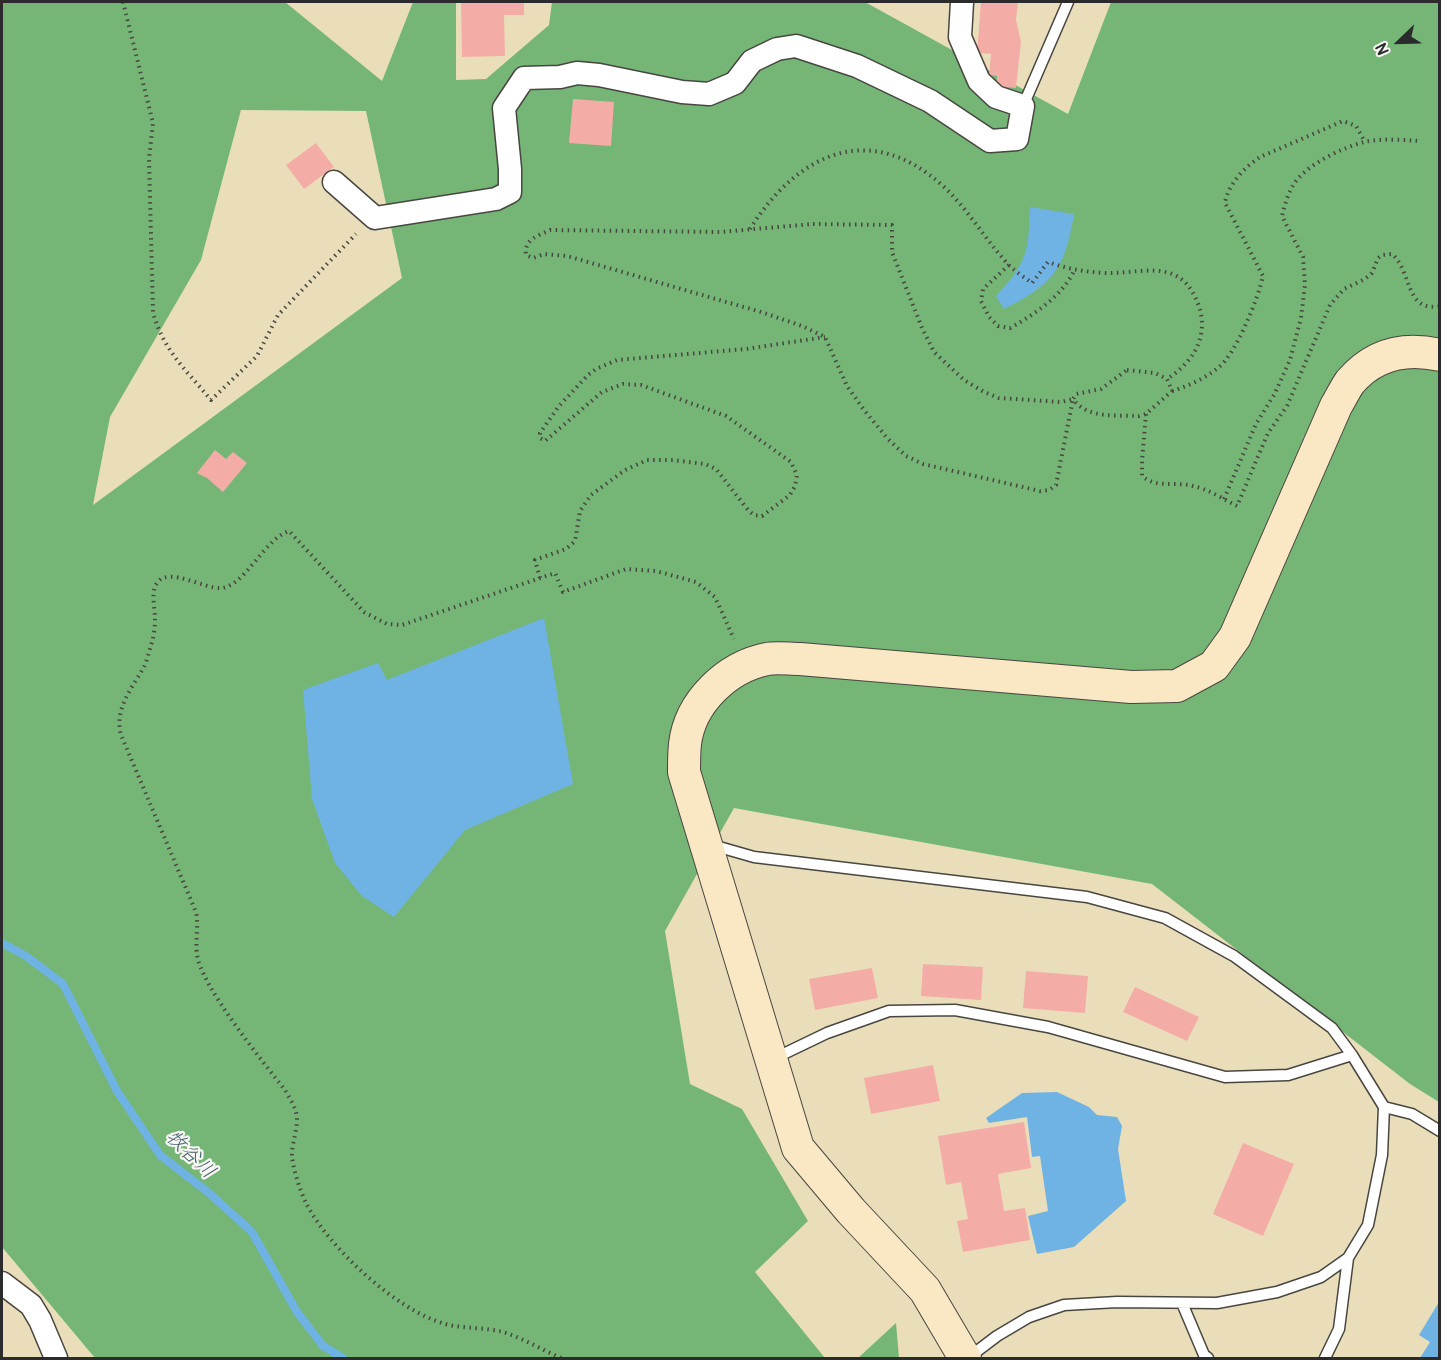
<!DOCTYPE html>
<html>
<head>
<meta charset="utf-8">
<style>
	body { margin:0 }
	#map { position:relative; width:1441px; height:1360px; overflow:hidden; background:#eadeba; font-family:Pangolin,sans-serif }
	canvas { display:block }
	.frame { position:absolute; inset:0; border:3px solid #2b2b2b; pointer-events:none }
	.north { position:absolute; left:1369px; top:12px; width:60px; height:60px; -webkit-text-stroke:4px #f6f6f2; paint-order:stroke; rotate:247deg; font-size:16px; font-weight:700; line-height:24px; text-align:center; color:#2b2b2b }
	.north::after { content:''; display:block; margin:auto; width:21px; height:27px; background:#2b2b2b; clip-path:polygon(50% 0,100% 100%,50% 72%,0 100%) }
</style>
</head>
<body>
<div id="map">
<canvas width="1441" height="1360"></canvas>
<div class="frame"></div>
<div class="north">N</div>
</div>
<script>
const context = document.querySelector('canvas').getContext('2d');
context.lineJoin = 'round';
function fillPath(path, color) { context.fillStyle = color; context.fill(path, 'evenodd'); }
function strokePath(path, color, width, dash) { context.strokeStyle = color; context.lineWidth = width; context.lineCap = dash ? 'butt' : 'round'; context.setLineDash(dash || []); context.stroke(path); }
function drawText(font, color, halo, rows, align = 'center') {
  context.font = font + ' Pangolin,"Klee One",sans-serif'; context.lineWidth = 4.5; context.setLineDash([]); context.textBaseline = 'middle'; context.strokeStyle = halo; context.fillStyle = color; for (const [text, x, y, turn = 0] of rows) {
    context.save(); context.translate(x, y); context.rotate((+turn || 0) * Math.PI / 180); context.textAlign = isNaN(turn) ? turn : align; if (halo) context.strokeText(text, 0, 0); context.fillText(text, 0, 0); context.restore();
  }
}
fillPath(new Path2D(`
	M2,2H285L382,81L413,2H456V80L486,79L549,25L552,2H865L1068,114L1111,2H1439V1102L1410,1084L1152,884L734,808L665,931L690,1084L742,1109L808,1221L755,1272L825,1358H95L2,1247ZM241,110L366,111L402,278L93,505L110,417L201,260Z
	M896,1323L899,1358H858Z`), '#75b677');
fillPath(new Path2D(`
	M1030,207L1074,214C1065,268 1054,284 1004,309L996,296C1027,264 1029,250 1030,207Z
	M544,618L573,784L465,830L394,917L362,896L335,863L312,799L303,690L378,663L387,680Z
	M1057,1092L1089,1107L1097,1115L1117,1117L1122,1126L1118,1149L1126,1201L1074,1247L1037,1254L1028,1216L1048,1211L1040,1156L1032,1157L1027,1117L989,1123L986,1118L1022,1093Z
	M1439,1302V1358H1420L1430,1342L1419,1335Z`), '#6eb3e4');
strokePath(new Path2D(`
	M2,943L26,956L63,984L117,1091L160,1155L209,1193L252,1232L297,1312L323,1346L343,1358`), '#6eb3e4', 8);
fillPath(new Path2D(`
	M461,2H524V15H504L505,56L462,57Z
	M981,2H1018L1016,20L1021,42L991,40L1021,42L1016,88L997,86V76L989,75L991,54L977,53Z
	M573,99L614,102L611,146L569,143Z
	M316,143L334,167L304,189L286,165Z
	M215,450L226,459L233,452L247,463L223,492L207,478L197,473Z
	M923,964L983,967L981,1000L921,996Z
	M872,968L878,998L815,1010L809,979Z
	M1026,971L1088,976L1085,1013L1023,1008Z
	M1135,987L1199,1017L1187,1041L1123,1012Z
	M933,1065L940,1101L871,1114L864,1078Z
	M1024,1122L1031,1168L998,1174L1004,1211L1025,1208L1030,1240L963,1252L957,1221L968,1219L961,1182L946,1185L938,1136Z
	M1243,1143L1294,1164L1263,1236L1213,1214Z`), '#f4ada6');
const lane = new Path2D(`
	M1023,106L1068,2
	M712,845L754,857L1087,897L1165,918L1234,956L1332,1028L1352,1055L1384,1107L1382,1155L1368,1225L1348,1258L1321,1277L1277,1292L1217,1303L1117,1302L1064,1305L1029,1317L997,1336L968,1358
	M773,1059L827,1033L889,1011L955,1010L1048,1027L1225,1077L1288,1075L1352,1055
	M1384,1107L1412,1114L1440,1131
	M1182,1303L1204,1355L1208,1358
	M1325,1358L1339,1329L1348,1258`);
const street = new Path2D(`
	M334,182L375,218L496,199L510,192V169L504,108L524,78L560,77L577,73L599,75L682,92L709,94L735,83L752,61L777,49L796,46L857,66L930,101L990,141L1017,139L1023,106L996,97L979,81L960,37L962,2
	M2,1283L31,1305L40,1320L56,1358`);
const secondary = new Path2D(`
	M965,1358L925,1290L851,1211L798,1148L684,772C684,763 684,753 685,744C690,702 727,667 767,659C777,657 789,659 800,659L1131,687L1177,686L1214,666L1235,637L1336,406C1341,398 1345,389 1350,382C1374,354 1405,347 1440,355`);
strokePath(lane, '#484640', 13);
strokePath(street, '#484640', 25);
strokePath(secondary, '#484640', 34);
strokePath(new Path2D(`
	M123,2L153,123L149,159L153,313C164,351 186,370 211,400L257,356L278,315L356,234
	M813,224L892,225V252L922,328L934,352L964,380L984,392L999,398L1061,402L1073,399L1056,485L1049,490L1040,491L923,464L906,456L888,439L864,410L847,386L825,337L802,326L761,312L567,256L544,254L533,258L526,255C524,239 538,236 550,230L720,232Z
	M750,229C797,154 869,119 943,186C968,209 984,238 1007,263C1014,271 1024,277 1032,283L1048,262C1068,269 1085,272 1106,273C1139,274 1177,258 1195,297C1199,305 1202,314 1202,324C1202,348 1187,366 1167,379
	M1009,265L983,289L981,301L989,317L998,326L1010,328C1035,314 1061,297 1074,271
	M1127,370L1155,373L1167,379L1172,391L1146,414L1139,416C1117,415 1087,419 1073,399L1076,394L1101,389Z
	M1172,391C1188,386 1204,379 1218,368C1236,354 1258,299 1263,276L1225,203C1228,184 1245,167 1260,157L1343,121L1356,126L1365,142
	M1146,414L1142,461V476C1158,489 1175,481 1193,486C1208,489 1223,499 1237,506L1268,433L1287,406L1330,305L1344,289L1365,279L1372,273L1378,258L1382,255L1392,254C1412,271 1405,313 1440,306
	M1224,499L1256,424L1274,395L1290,360L1301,318L1305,285L1303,257L1282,216C1285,204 1288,192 1296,181C1310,163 1342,148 1364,142C1382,138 1402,140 1420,141
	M540,578L535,560L566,549L575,541L580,511L591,495L625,470L647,460H673L705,464L716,469L748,510L754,515L762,516L790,495L795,486L797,475L791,462L726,416L641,385L623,384L602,392L545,441L540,438V433L559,406L588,375L596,369L617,360L746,349L825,337
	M561,1358C542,1350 523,1338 503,1332C484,1327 464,1329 445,1324C396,1310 329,1248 306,1203C300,1190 293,1170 292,1155C292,1143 297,1131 297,1119C297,1109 290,1099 285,1090C264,1063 200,985 197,954C195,939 199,927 196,912L121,735C114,709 132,688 144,667C147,661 149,652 151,645C154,637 155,627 155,618C155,608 150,590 158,582C169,567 205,589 220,588C244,588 264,539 289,531L364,612L387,624L402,625L555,573L563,592L626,569L656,571L696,582L715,597L734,639`), '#484640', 4, [1.5, 4.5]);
strokePath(lane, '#fff', 10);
strokePath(street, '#fff', 22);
strokePath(secondary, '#fae7c3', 32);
drawText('italic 20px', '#425b6c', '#f6f6f2', [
	["牧谷川",190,1155,44]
]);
</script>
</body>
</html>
